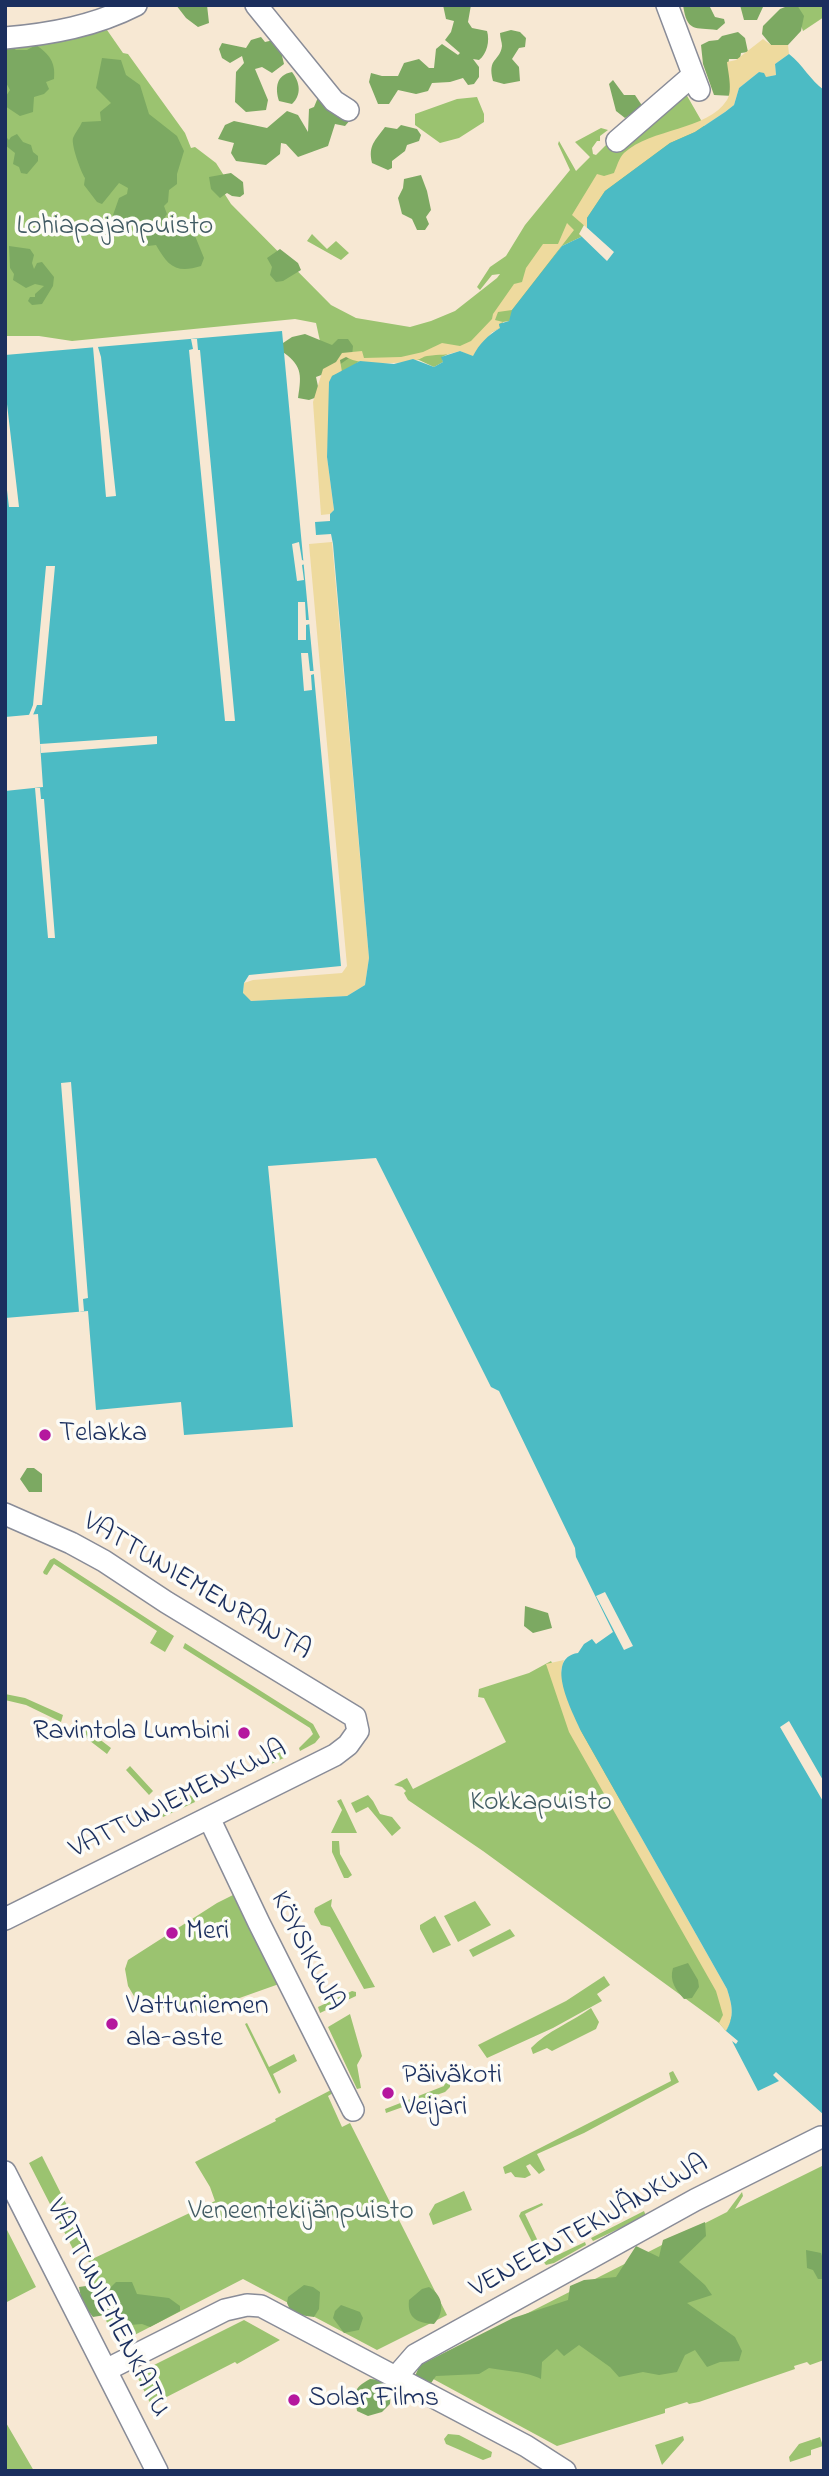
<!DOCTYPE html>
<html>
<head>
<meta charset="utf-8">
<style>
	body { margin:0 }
	#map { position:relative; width:829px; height:2476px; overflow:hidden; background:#f7e8d3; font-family:"Indie Flower",sans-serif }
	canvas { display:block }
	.frame { position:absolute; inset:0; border:7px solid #1b2f5e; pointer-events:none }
</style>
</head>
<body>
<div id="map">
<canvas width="829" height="2476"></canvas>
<div class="frame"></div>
</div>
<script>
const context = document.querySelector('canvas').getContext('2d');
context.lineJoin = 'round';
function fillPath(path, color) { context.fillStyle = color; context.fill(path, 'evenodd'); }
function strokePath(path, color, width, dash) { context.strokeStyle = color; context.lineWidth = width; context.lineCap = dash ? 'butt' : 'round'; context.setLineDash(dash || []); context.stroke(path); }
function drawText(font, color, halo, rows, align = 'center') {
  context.font = font + ' "Indie Flower",sans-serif'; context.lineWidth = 7; context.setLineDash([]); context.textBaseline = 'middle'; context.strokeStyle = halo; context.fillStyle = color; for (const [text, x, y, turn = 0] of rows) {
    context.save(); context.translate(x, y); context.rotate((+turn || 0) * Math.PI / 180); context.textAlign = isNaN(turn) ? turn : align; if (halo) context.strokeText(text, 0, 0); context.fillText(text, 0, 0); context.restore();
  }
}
fillPath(new Path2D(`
	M797,5H824V17L803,31L795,8Z
	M107,30L123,53L128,54L185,133L191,148L195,147L216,163L230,185L224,193L231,204L331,305L356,318L410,327L431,321L455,311L497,278L500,274L492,275L480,290L477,287L490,267L506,256L525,225L570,170L558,144L559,141L576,171L590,157L575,142L601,128L608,130L600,136V141H597L592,148L593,154L596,155L613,138L686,94L705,127L581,237L562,246L509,321L503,322L500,328L442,357L443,362L434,367L419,360L360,361L329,382L316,323L295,319L72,341L39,336H5V48Z
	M477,97L484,114V122L459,138L440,143L415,125V114L457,99Z
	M312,234L327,249L336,241L349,253L341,260L307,241Z
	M54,1558L174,1636L165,1652L150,1643L157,1631L54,1564L47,1575L44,1574L43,1572L50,1560Z
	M185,1643L313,1724L320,1737L315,1743L300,1751L299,1748L313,1734L310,1728L183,1648Z
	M551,1661L732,2018L726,2031L719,2023L483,1851L408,1800L404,1793L406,1791L402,1787L394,1785L407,1778L413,1789L506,1742L484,1698L478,1697L479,1689L529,1673Z
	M5,1694L25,1698L63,1715L61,1722L26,1705L5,1700Z
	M85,1728L111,1748L107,1754L81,1734Z
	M279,1749L287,1754L286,1757L241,1778L240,1775L264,1762L268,1764Z
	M130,1766L153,1791L149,1795L126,1770Z
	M179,1789L193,1797L195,1802L163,1817L161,1813L169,1795Z
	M368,1795L373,1801L380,1814L392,1817L401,1828L392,1836L368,1807L356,1813L351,1803Z
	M341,1799L357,1833H331L342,1810L337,1801Z
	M332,1841H339L340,1854L352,1875L348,1878H344L332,1852Z
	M235,1894L279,1984L217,2006L185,2013L141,2003L134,1996L128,1986L125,1969L128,1960L217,1903Z
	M332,1899L331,1906L375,1987L364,1989L330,1927L321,1925L314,1912L315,1908Z
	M475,1901L491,1925L458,1942L444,1916Z
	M435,1916L451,1945L433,1953L420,1929V1925Z
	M510,1929L515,1936L473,1957L469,1950Z
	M604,1976L610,1985L597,1994L602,2001L553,2028L487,2058L478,2045L566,2001Z
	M352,1991L356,1992V1996L320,2013L318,2007Z
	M591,2008L599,2022L596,2029L552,2051L547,2048L533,2054L531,2048C547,2031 572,2022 591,2008Z
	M350,2014L362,2056L357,2065L361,2088L357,2089L328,2027Z
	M247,2023L269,2067L294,2054L297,2061L273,2074L281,2092L279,2094L245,2024Z
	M673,2071L679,2082L584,2133L537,2154L545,2170L539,2174L530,2164L526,2166L531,2175L525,2178L515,2177L511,2172L505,2174L503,2167L671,2081L669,2073Z
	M446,2078H450V2087L445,2092L386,2113L385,2109L444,2086Z
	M331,2090L333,2093L328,2096L342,2127L350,2123L447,2315L377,2350L243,2279L119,2343L87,2288L90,2285L83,2271L94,2265L88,2261L215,2201L210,2187L195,2162L276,2121L275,2119Z
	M42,2156L87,2245L74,2251L29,2163Z
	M824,2165V2360L810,2365L807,2362L794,2366L795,2369L699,2402L689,2404L687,2402L665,2409V2413L557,2446L424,2374L463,2346L727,2212L742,2192L743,2196L735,2209Z
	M464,2191L472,2210L433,2225L429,2214L435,2204Z
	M542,2203L543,2205L525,2214L547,2260L585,2242L586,2245L554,2263L546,2265L539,2256L519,2216L521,2212Z
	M644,2211L646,2216L593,2241L591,2238Z
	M5,2226L36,2287L5,2303Z
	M244,2320L280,2340L237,2364L235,2362L151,2405L136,2374Z
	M5,2421L34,2471H5Z
	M448,2434L459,2435L492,2452L491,2457L483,2460L446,2444L444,2439Z
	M683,2436L684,2440L662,2465L655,2445Z
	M820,2437L823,2446L811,2450V2455L790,2462L789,2457L799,2444Z`), '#9bc370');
fillPath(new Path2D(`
	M176,5H207L209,23L198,27L186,18Z
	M443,5H471L468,22L472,28L487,31C490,41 487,54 479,60L473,59L479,67V77L474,84L468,85L463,78L450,82L432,83L428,91L416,94L398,90L389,104H378L369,82L371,73L382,76H398L404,63L419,59L429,68H434L436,49L442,44L458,55L460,53L445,40L451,32L454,21L446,19Z
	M683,5H709L715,17L724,19L725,23L717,30C695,27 687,33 683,5Z
	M740,5H763V7L757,20H744Z
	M790,5H797L804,16L801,31L788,45H771L762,34L763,26L780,9Z
	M511,30L520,32L526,38L525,47L519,48L512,59L519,67L520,81L504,84L493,81C487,57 500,62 502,46C502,42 500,38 500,33Z
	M738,32L745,38L748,52L741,53L740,59H729L728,67L734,77L733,96L714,95L703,64L701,45L709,41L718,40L722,36Z
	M261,37L265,42L278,39L284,64L272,73L262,67L255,69L268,100L266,110L246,112L235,102L236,72L244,63L242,56L230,63L222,58L219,49L222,43L246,48L251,40Z
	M5,42L16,50H27L36,45C49,54 56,62 54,79L46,82L49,89L44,94L34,97L33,112L20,116L5,106L6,96L10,90L5,81Z
	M102,58L121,60L126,75L140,85L149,114L177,136L184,151L177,174V184L169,190L168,202L164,206L167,214L162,222L173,231L195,236L204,258L201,266C176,274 168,266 156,245L148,246C139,237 140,228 132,219L122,221L113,215L119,198L127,194L128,188L119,183L102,204L97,202L84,185L85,178C81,172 71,145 73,138C75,133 80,127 82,122L101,121L100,112L111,103L96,88Z
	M292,72C300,82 302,95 292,104L279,101C275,88 276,75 292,72Z
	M613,80L624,95H635L643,107L625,118L616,111L609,84Z
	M319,95L351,119L345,126L335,124L328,146L298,157L286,144L281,143L280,154L266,165L236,161L231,153L234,143L218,139L225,125L234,121L267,128L287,111L298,115L308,132L309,109L314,107Z
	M401,125L417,129L421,135L419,141L407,145L405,151L392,161V168L388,170L372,163C368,145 375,141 385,127L397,129Z
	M17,134L23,142L31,145L33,152L38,156V161L27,174L21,173L19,167L13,164L15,153L5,145V136L9,140L11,137Z
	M231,173L243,182L244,194L240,197L232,196L227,193L220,198L211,189L209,177Z
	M421,175L427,191L431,210L426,217L429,224L425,230H417L412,219L402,214L398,198L403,188L404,179Z
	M9,246L30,249L34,255L32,263L34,269L37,263L42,262L54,277L53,286L42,304L32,305L28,301L30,297H35V294L44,286L35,284L26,288L13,280L14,274L10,268Z
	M280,249L298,263L301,270L283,281L276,282L270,275L272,267L267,258Z
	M305,334L332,345L338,339H348L353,346L352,356L329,372L316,377L320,396L309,400L298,398C302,373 302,365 280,350V345L292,337Z
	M27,1468H34L42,1474V1492H29L20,1479Z
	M525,1606L548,1613L552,1628L533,1633L524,1626Z
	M688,1963L698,1980L699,1987L692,1998L684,1999C676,1990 669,1981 673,1968Z
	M705,2222L706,2236L679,2262L705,2285L712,2295L687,2303L735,2337L742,2351L739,2361L720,2362L707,2367L695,2350L685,2355L677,2372L659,2375L643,2372L619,2377L610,2367L579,2345L564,2356L557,2349L542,2362L541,2379C529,2372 505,2371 489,2368L479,2374L436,2376L429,2386L414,2378L420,2365L513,2318L568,2300L570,2286L584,2280L616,2277L636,2246L659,2257L663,2240Z
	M806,2250L821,2253L824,2262L823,2279H818L813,2270L807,2268Z
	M116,2282H132L137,2294L169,2298L180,2306V2311L150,2327L142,2324L129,2325L111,2314L93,2317L82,2303L79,2287L93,2285L98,2292L108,2290Z
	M304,2285L313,2287L320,2292L319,2309L314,2317L292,2314L287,2303L288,2297Z
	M429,2287C444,2296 445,2312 434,2324C418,2323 407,2319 409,2300L422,2289Z
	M341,2305L360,2312L363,2318L359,2330L344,2333L333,2318L335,2311Z
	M370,2379C388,2380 392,2387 390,2404L382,2412L368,2416L357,2411C355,2392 352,2389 370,2379Z`), '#7ca962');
fillPath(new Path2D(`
	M763,39L771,45H788L789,54L775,64L776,75L766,77L759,72L739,88L734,105L725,112L695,132L670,143L605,191L587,218V228L572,215L597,174L604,176L614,173C617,166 619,158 624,153C651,128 707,131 727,100C733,91 728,72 727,62L736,60Z
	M567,223L574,230L512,310L498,312L495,320L503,322L499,324L500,328L492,332L473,357L460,351C445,356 441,354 427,356C424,356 421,359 417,360C401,364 360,366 346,357L340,360L342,372L332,376L327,457L334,510L330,514L321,515L313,402L323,369L336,362L342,353L362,351L364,358L401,357L423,352L442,343L460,346L471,341L492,319L493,314L514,284L522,282L526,268L543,244H558Z
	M332,542L369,958L365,985L347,996L251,1001L243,994L244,983L253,980L342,973L347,966L309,544Z
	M564,1660L561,1670L581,1731L727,1989C732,2005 735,2016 726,2031L719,2023L723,2015L716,1991L569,1732L546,1664Z`), '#eeda9e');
fillPath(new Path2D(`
	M789,54C803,65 810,80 824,90V2115L776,2072L773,2075L779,2081L758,2091L732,2041L736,2044L738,2041L726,2031C735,2016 732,2005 727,1989L581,1731C573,1713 543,1658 578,1653L584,1644L592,1639L596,1644L613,1632L576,1557L575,1548L499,1391L491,1387L376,1158L268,1166L293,1427L184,1435L181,1402L96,1410L88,1311L5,1318V791L43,787L38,714L5,717V355L282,331L341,966L249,975L244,983L243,993L251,1001L347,996L365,985L369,958L333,544L331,534L316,535L315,522L330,521V514L334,510L327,457L329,382L332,376L360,361L394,364L413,359L434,367L443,362L441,357L460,351L473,356C479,344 488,335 500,328L499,324L509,321L512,310L562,246L581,237L587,228V218L605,191L670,143L695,132L725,112L734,105L739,88L759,72L764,73L766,77L776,75L775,64Z`), '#4cbbc4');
fillPath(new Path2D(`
	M584,225L614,252L607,261L579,234Z
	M191,339H197L198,350H200L235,721H225L189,350L193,349Z
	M93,347H98L101,357L116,496L106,497Z
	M5,387L19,507H9L5,473Z
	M299,542L302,560L305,561V564L302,565L304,580L297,581L292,544Z
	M46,566H55L42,705H37L33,715H29L33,705Z
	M298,602H305L306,620H310V624L306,625V640H298Z
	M301,653H308L310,671H314V674L311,675L312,690L304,691Z
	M157,736V744L41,753L40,744Z
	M35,788H40L41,799H44L55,938H48Z
	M71,1082L88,1298L83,1299L84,1311L79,1312L61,1083Z
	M605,1592L633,1646L624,1650L596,1596Z
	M789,1721L824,1782V1803L780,1727Z`), '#f7e8d3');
const minor = new Path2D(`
	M256,5L334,101L348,110
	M667,5L699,90
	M5,38C51,34 95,26 136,5
	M617,141L692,76
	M5,1514L71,1543L104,1561L166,1602L355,1717L358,1731L348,1745L335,1755L5,1919
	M209,1818L259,1923L353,2110
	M5,2172L157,2471
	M106,2370L225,2310L247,2305L261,2306L526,2446L565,2471
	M395,2378L415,2355L695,2200L821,2137`);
strokePath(minor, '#898c98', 24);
strokePath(minor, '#fff', 21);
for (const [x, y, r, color] of [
	[45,1435,7,"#b5179e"],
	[244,1733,7,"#b5179e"],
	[172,1933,7,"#b5179e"],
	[112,2024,7,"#b5179e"],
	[388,2093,7,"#b5179e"],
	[294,2400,7,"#b5179e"]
]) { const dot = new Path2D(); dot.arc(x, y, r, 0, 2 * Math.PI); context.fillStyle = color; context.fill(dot); strokePath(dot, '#fdfcf7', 2.5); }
drawText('28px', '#415b63', '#fdfcf7', [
	["Lohiapajanpuisto",115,228],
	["Kokkapuisto",541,1804],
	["Veneentekijänpuisto",301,2213]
]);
drawText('28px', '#1b2f5e', '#fdfcf7', [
	["Telakka",59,1435],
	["Ravintola Lumbini",230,1733,"right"],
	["Meri",186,1933],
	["Vattuniemen",126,2008],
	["ala-aste",126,2040],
	["Päiväkoti",402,2077],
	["Veijari",402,2109],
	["Solar Films",308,2400]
], 'left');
drawText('28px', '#1b2f5e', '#fdfcf7', [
	["VATTUNIEMENRANTA",196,1588,31],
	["VATTUNIEMENKUJA",179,1801,-26],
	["KÖYSIKUJA",305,1952,63],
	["VENEENTEKIJÄNKUJA",590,2228,-29],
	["VATTUNIEMENKATU",106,2309,63]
]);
</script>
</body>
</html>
